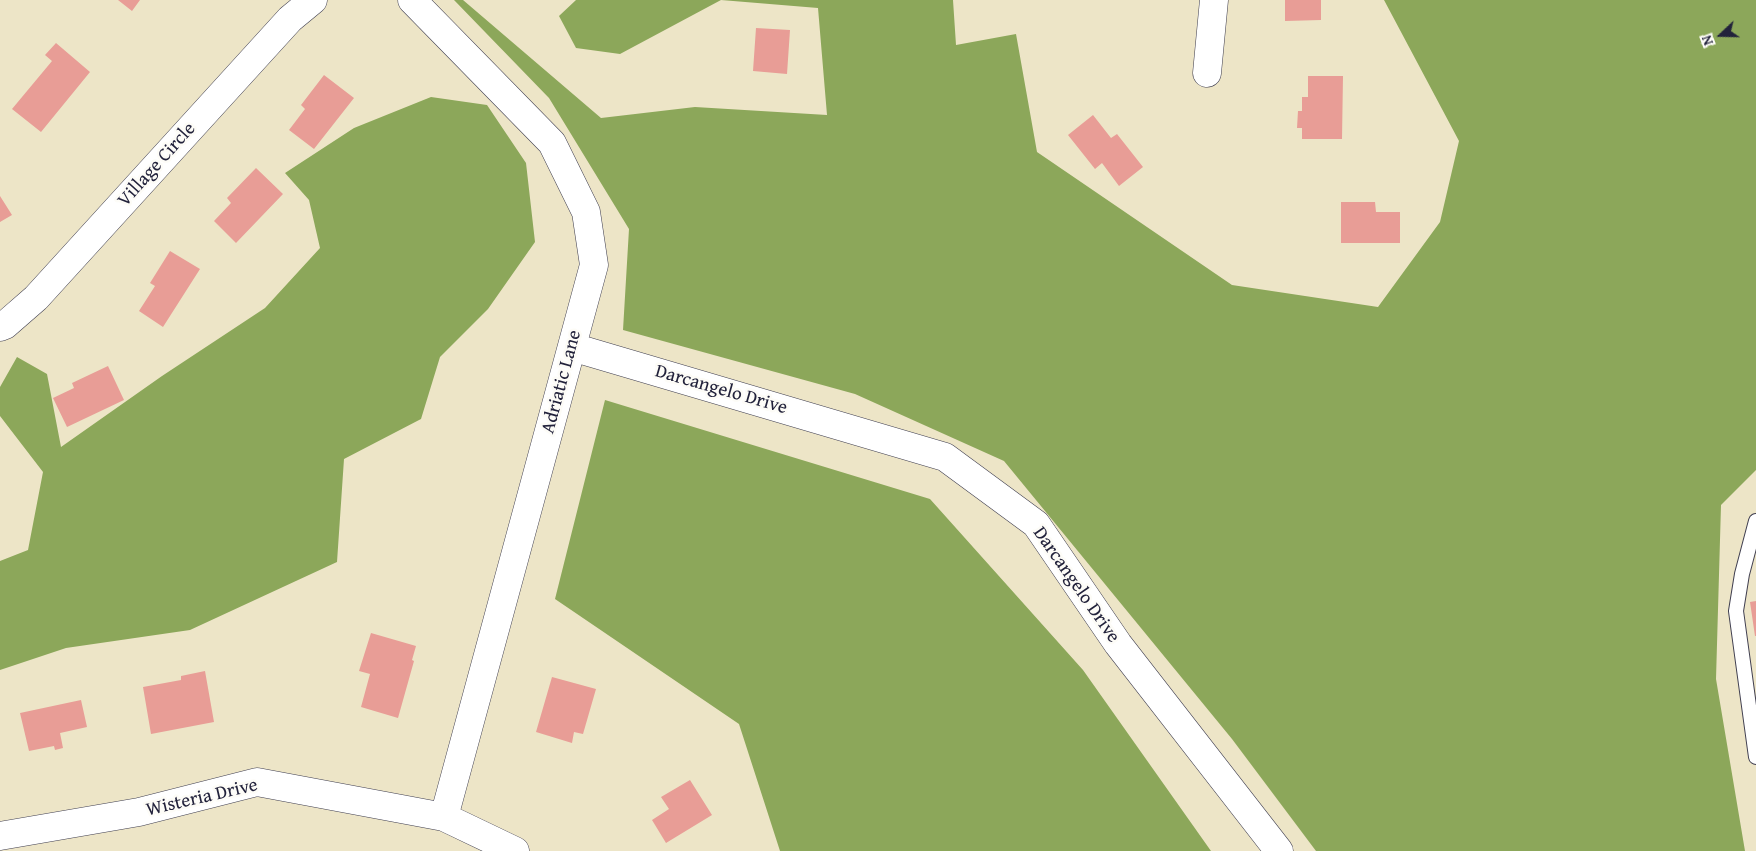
<!DOCTYPE html>
<html>
<head>
<meta charset="utf-8">
<style>
	body { margin:0 }
	#map { position:relative; width:1756px; height:851px; overflow:hidden; background:#ede5c7; font-family:"Gentium Book Plus",serif }
	canvas { display:block }
	.north { position:absolute; left:1696px; top:10px; width:50px; height:50px; -webkit-text-stroke:4px #fdfcf7; paint-order:stroke; rotate:249deg; font-size:14px; font-weight:700; line-height:20px; text-align:center; color:#22223b }
	.north::after { content:''; display:block; margin:auto; width:18px; height:22px; background:#22223b; clip-path:polygon(50% 0,100% 100%,50% 72%,0 100%) }
</style>
</head>
<body>
<div id="map">
<canvas width="1756" height="851"></canvas>
<div class="north">N</div>
</div>
<script>
const context = document.querySelector('canvas').getContext('2d');
context.lineJoin = 'round';
function fillPath(path, color) { context.fillStyle = color; context.fill(path, 'evenodd'); }
function strokePath(path, color, width, dash) { context.strokeStyle = color; context.lineWidth = width; context.lineCap = dash ? 'butt' : 'round'; context.setLineDash(dash || []); context.stroke(path); }
function drawText(font, color, halo, rows, align = 'center') {
  context.font = font + ' "Gentium Book Plus",serif'; context.lineWidth = 5; context.setLineDash([]); context.textBaseline = 'middle'; context.strokeStyle = halo; context.fillStyle = color; for (const [text, x, y, turn = 0] of rows) {
    context.save(); context.translate(x, y); context.rotate((+turn || 0) * Math.PI / 180); context.textAlign = isNaN(turn) ? turn : align; if (halo) context.strokeText(text, 0, 0); context.fillText(text, 0, 0); context.restore();
  }
}
fillPath(new Path2D(`
	M454,0H463L601,118L695,107L827,115L818,8L721,0L620,54L576,48L559,16L576,0H953L956,45L1016,34L1037,152L1232,285L1378,307L1440,222L1459,141L1384,0H1756V470L1721,505L1716,679L1745,851H1316L1232,739L1004,461L855,394L623,330L629,229L549,98Z
	M431,97L487,105L526,163L535,242L488,309L440,357L421,419L344,459L337,562L190,630L66,648L0,670V561L28,550L43,472L0,416V387L17,357L47,374L61,447L162,376L265,308L320,248L309,200L285,173L354,128Z
	M605,400L930,499L1083,670L1211,851H780L739,724L555,599Z`), '#8ca75a');
fillPath(new Path2D(`
	M118,0H140L132,11Z
	M1285,0H1321V20L1285,21Z
	M756,28L790,30L787,74L753,71Z
	M56,43L90,72L41,132L12,109L52,61L45,55Z
	M324,75L354,98L314,149L289,130L305,109L301,105Z
	M1308,76H1343L1342,139H1302V128H1297L1298,111H1302V97H1308Z
	M1093,115L1111,138L1117,134L1143,167L1119,186L1102,163L1095,169L1068,135Z
	M256,168L283,194L236,243L214,221L231,203L227,198Z
	M0,196L12,215L0,222Z
	M1341,202H1375L1376,212H1400V243H1341Z
	M170,251L200,269L163,327L139,311L155,286L150,283Z
	M108,366L124,400L67,427L53,398L74,388L72,383Z
	M1756,601V636H1755L1750,602Z
	M371,633L416,646L412,660L414,661L398,718L361,707L370,674L359,671Z
	M205,671L214,722L151,734L143,687L181,680V676Z
	M552,677L596,689L583,734L574,732L572,743L536,732Z
	M81,700L87,727L60,733L63,748L55,750L54,746L29,751L20,713Z
	M690,780L712,815L666,843L652,820L669,809L661,797Z`), '#e89d96');
const service = new Path2D(`
	M1756,521L1742,574L1736,611L1756,757`);
const minor = new Path2D(`
	M412,0L552,143L586,212L594,265L444,817
	M1207,73L1214,0
	M0,327L5,325L36,298L290,19L313,0
	M572,347L945,457L1036,524L1118,644L1279,851
	M0,836L139,812L257,782L444,817L515,851`);
strokePath(service, '#403f50', 16);
strokePath(minor, '#403f50', 29);
strokePath(service, '#fff', 14);
strokePath(minor, '#fff', 28);
drawText('19px', '#22223b', '#fdfcf7', [
	["Village Circle",157,165,-48],
	["Adriatic Lane",562,382,-75],
	["Darcangelo Drive",721,390,16],
	["Darcangelo Drive",1076,585,55],
	["Wisteria Drive",202,798,-13]
]);
</script>
</body>
</html>
